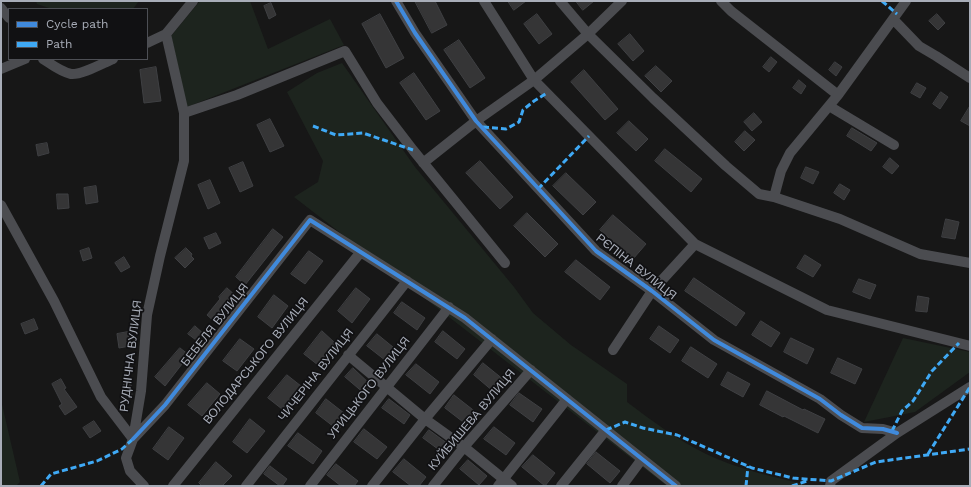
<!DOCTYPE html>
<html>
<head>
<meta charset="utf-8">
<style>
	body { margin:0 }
	#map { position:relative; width:971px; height:487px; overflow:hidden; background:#171717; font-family:"Work Sans",sans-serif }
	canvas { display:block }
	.frame { position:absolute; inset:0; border:2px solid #a8adb8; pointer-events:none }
	.legend { position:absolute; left:8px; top:8px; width:140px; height:52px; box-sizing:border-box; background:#111113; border:1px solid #4d4f55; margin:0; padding:5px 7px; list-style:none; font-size:12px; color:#a8adb8 }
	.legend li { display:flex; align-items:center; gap:8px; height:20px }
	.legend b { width:20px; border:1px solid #4d4f55 }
</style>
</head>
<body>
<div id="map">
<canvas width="971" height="487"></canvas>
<div class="frame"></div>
<ul class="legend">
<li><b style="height:5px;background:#408adc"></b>Cycle path</li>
<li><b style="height:5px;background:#3fa9f5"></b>Path</li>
</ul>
</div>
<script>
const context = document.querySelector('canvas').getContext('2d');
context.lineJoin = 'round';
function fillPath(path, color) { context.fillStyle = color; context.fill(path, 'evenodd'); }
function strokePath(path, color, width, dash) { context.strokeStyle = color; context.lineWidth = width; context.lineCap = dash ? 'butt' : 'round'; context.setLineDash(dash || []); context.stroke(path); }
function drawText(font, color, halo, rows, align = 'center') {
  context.font = font + ' "Work Sans",sans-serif'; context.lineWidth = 3.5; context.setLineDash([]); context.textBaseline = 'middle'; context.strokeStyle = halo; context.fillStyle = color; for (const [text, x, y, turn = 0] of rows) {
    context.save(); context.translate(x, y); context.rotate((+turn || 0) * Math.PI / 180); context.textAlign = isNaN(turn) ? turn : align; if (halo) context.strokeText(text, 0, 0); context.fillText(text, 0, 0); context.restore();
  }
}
fillPath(new Path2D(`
	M36,1H139L133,9H52L37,4Z
	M200,1H250L268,49L330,19L344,45L187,107L171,36Z
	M342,63L415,167L514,287L533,313L571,345L627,384V402C652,421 678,440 706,454C739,470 776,477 811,486H667L294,197L318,182L323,161L287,92L317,73Z
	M903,338L970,352V372L915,412L864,422Z
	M1,400L20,482L16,486H1Z`), '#1d241e');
const building = new Path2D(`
	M415,1H435L447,25L432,33Z
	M508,1H526L514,10Z
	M576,1H594L583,10Z
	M271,3L276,15L269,19L264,6Z
	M380,14L404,58L386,68L362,24Z
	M537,14L552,34L539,44L524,24Z
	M937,14L945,23L938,30L929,21Z
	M630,34L644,51L633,61L618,44Z
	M459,40L485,78L470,88L444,50Z
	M771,57L777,62L769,72L763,67Z
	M835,62L842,67L836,76L829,70Z
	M656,66L672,81L661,92L645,76Z
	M156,67L161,101L144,103L140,70Z
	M584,70L618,109L605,120L571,82Z
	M414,73L440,111L426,120L400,83Z
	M799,80L806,86L801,94L793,88Z
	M917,83L926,88L920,98L911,93Z
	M941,92L948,97L940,109L933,104Z
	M970,106V126L961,121Z
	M754,113L762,122L752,131L744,122Z
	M270,119L284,146L270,152L257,125Z
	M629,121L648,139L636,151L617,133Z
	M852,128L877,143L871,151L847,136Z
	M745,131L755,140L744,151L735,142Z
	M47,143L49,153L38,156L36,145Z
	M665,149L702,179L691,192L655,161Z
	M890,158L899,166L892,174L883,167Z
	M480,161L513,197L500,209L466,173Z
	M243,162L253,186L240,192L229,168Z
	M806,167L819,172L813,184L801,178Z
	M566,173L596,202L583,215L553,186Z
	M210,180L220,203L208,209L198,185Z
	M840,184L850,190L844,200L834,193Z
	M96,186L98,202L86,204L84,188Z
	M57,194H68L69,208L58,209Z
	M527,213L558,244L545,257L514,226Z
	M613,215L646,244L633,259L600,230Z
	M946,219L959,222L955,239L942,237Z
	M273,229L283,237L245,285L236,277Z
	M216,233L221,243L209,249L204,238Z
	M89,248L92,258L83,261L80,251Z
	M186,248L192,254L191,256L194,259L185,268L175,258Z
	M309,251L323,261L305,284L291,274Z
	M805,255L821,265L813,277L797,268Z
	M124,257L130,267L121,272L115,263Z
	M576,260L610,287L600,300L565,272Z
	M694,278L745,313L736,326L685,291Z
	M859,279L876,285L870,299L853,292Z
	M227,288L236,296L220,314L221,315L215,322L207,315L220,299L219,297Z
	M356,288L370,299L352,323L338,311Z
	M274,295L288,306L272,328L258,317Z
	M918,296L929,298L927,312L916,311Z
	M402,302L425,318L417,330L394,313Z
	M34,319L38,329L25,334L21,324Z
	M761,321L780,333L771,347L752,335Z
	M195,326L206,336L200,343L188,334Z
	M659,326L679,340L670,353L650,339Z
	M322,331L335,343L318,365L304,354Z
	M443,331L465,349L457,359L435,342Z
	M128,332L130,346L119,348L117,334Z
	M377,334L399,352L390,364L367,346Z
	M791,338L814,349L807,364L784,352Z
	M240,339L254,349L237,371L223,361Z
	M691,347L717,364L708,378L682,361Z
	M180,348L189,355L165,386L155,377Z
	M838,358L862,369L855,384L831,373Z
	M483,363L504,380L494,392L474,375Z
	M416,364L439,382L430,394L406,375Z
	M353,368L372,386L365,394L345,377Z
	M728,372L750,384L743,397L721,385Z
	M287,375L301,386L282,409L268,398Z
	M61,379L66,388L64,389L77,407L65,415L59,406L62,404L52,384Z
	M207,383L220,394L202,416L188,405Z
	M124,384H131L132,397H124Z
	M767,391L803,410L804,409L825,419L818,433L784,416L783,417L760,405Z
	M519,393L542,409L533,422L510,405Z
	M454,395L477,413L467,425L445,408Z
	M326,399L349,417L338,430L316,413Z
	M389,399L410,415L404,424L382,408Z
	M250,419L265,431L247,453L233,442Z
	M94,421L101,431L90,438L83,428Z
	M169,427L184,438L168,460L153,449Z
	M494,427L515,443L506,455L484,439Z
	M364,429L387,447L377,459L354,442Z
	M429,430L448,444L442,452L423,438Z
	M298,433L322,451L313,464L288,446Z
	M596,452L620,471L610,483L587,464Z
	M533,455L555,473L545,486L522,467Z
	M404,459L426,477L419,486H411L393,472Z
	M468,460L487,476L479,485L460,469Z
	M216,462L232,476L222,486H202L199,483Z
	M336,464L358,481L354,486H341L327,475Z
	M270,466L287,479L282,486H280L264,474Z`);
fillPath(building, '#353536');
strokePath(building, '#3f4043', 1);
strokePath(new Path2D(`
	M396,1L415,33L476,121L596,251L652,291L714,340L820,399L841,415L862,428L883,429L897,433
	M484,1L534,80L695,244L827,310L970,346
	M560,1L588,34L653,98L726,166L759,194L774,197L840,219L920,254L970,263
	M721,1L731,11L838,95
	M1,8L9,18
	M893,19L919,46L936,56L970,78
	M166,34L193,1
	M43,59C52,65 61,72 71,74C82,75 103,63 113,59
	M1,69L25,59
	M829,106L894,145
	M184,113L237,95L345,51L377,103L413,150L505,263
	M423,163L476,121L534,80L588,34L622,1
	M774,197L781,171L790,153L838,95L906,1
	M1,205L54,301L101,397L133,439
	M613,350L652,291L695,244
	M348,355L425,419L464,447L512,486
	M133,439L165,405L310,220L465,318L676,486
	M144,486L130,471L126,458L133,439L141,391L147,315L160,256L184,161V113L166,34L147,43
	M173,486L360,253
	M246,486L407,281
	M310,486L449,307
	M372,486L425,419L492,339
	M433,486L464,447L531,370
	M498,486L567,399
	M561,486L606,430
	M622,486L642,459
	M830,486L831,481L897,433L970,387`), '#4b4c50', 10);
strokePath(new Path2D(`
	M882,1L897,14
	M313,126L336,135L363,133L413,150
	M483,127L506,129L519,122L523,110L534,101L547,93
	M538,189L589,136
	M606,430L625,422L643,428L677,435L752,468L793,478L831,481L876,462L970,449
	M892,431L902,411L913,401L932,371L959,343
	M928,454L970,387
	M41,486L51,474L97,461L122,449L133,439
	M746,486L748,466
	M792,486L807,481`), '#3fa9f5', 3, [6, 3]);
strokePath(new Path2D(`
	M396,1L415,33L476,121L596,251L652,291L714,340L820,399L841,415L862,428L883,429L897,433
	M133,439L165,405L310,220L465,318L676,486`), '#408adc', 4);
drawText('12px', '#a8adb8', '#111113', [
	["РЄПІНА ВУЛИЦЯ",636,267,38],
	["БЕБЕЛЯ ВУЛИЦЯ",215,325,-52],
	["РУДНІЧНА ВУЛИЦЯ",131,356,-83],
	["ВОЛОДАРСЬКОГО ВУЛИЦЯ",256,361,-51],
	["ЧИЧЕРІНА ВУЛИЦЯ",316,375,-52],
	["УРИЦЬКОГО ВУЛИЦЯ",369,388,-52],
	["КУЙБИШЕВА ВУЛИЦЯ",472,420,-50]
]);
</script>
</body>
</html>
